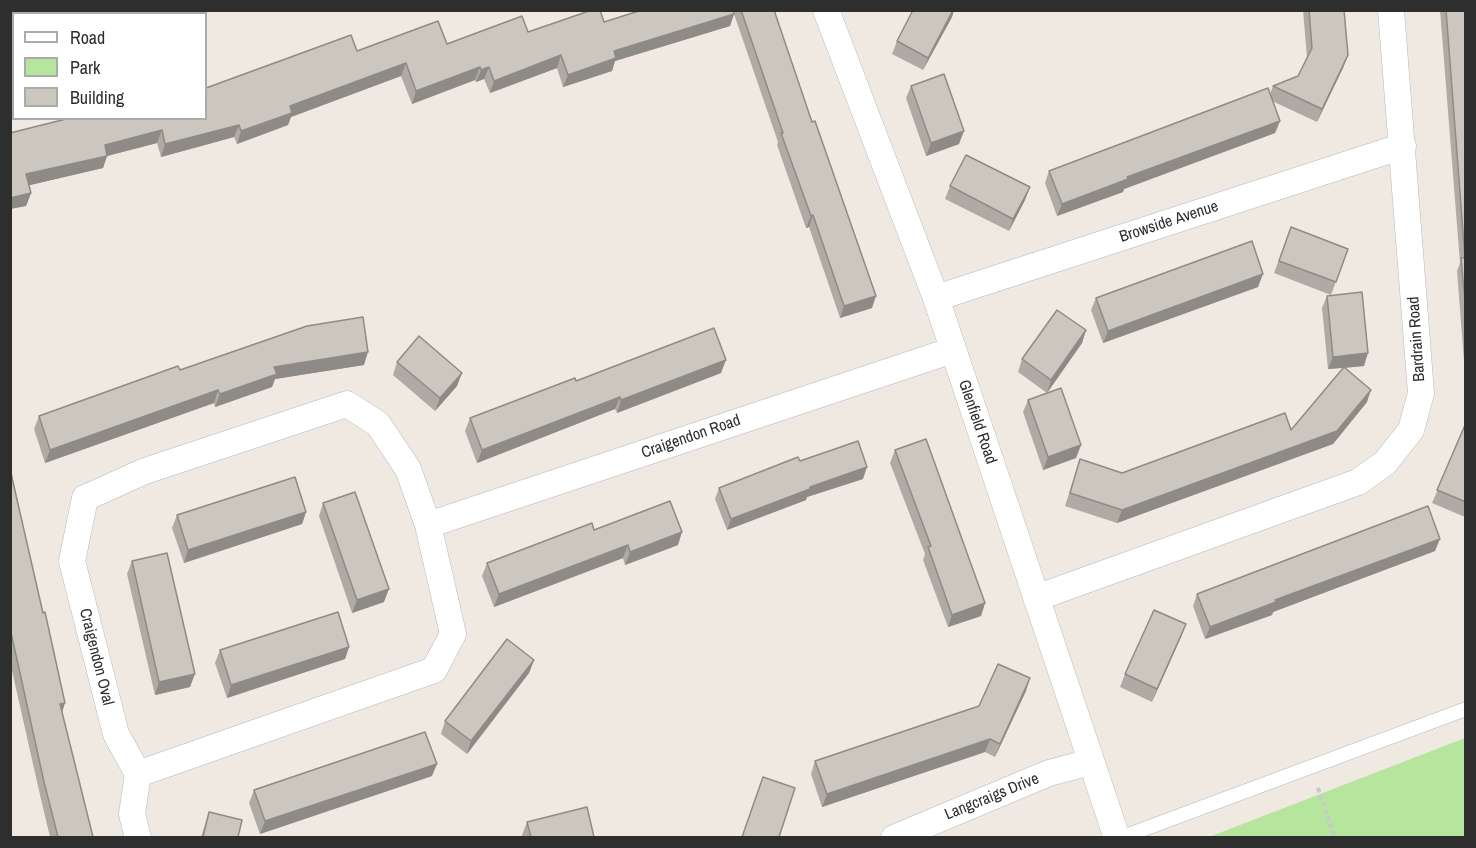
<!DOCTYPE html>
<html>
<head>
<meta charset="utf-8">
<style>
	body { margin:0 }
	#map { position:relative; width:1476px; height:848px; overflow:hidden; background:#efe9e1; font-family:"Archivo Narrow",sans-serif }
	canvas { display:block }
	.frame { position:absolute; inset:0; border:12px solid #2e2e2e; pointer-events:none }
	.legend { position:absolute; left:12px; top:12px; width:195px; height:108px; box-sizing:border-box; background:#fff; border:2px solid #ababab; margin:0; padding:8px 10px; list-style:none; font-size:18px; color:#2e2e2e }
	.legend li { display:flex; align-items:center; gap:12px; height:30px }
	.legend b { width:30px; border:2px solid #ababab }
</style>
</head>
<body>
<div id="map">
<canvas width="1476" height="848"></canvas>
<div class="frame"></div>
<ul class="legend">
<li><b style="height:8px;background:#fff"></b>Road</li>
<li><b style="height:16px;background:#b6e59e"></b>Park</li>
<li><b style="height:16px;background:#cbc7bf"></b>Building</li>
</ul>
</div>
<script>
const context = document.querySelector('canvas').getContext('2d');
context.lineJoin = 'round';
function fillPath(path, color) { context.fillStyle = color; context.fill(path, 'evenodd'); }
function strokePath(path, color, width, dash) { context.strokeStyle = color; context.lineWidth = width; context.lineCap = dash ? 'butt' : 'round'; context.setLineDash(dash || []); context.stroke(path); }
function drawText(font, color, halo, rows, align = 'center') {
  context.font = font + ' "Archivo Narrow",sans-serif'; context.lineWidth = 4.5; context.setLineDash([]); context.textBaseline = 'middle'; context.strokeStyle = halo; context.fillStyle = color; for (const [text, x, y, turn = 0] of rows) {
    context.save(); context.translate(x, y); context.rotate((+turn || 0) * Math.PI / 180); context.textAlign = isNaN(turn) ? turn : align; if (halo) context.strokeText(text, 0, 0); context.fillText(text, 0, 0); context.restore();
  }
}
fillPath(new Path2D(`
	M1465,738V837H1209Z`), '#b6e59e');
const service = new Path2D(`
	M1120,838L1466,709`);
const minor = new Path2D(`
	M17,10L18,14
	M826,10L936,298L1117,838
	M155,14L171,10
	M10,42L14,41
	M936,298L1403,146
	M347,404L378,424L408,469L428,525L453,634L434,670L138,774L116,734L72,561L85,498L145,471Z
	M428,525L953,350
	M1036,598L1358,482L1385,463L1411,430L1421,393L1391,10
	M138,838L132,814L138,774
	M894,838L1049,773L1091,762`);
strokePath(service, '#b4b7c1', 15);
strokePath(minor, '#b4b7c1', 27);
strokePath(new Path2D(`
	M1318,788L1335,838`), '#c9c9c9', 4, [4.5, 3]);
strokePath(service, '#fff', 14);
strokePath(minor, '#fff', 26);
fillPath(new Path2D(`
	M642,10H774L872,308L840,318L809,227L806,228L777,145L778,142L734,14L730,26L615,61L612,71L563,87L557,68L490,93L484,79L476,82L475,80L412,104L401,76L291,117L288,125L237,144L234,137L161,157L157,143L107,156L103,168L29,185L31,193L26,206L10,209V133L206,118L357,51L447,44L604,22Z
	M913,10H954L952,17L923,70L892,54L897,41Z
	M1303,10H1344L1348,55L1343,68L1317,122L1272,101L1280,121L1275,133L1124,189L1123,192L1057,216L1045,183L1049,171L1270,94L1273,86L1298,76L1307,58Z
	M1440,10H1466V387L1457,271L1460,263Z
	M911,86L959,144L926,156L906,98Z
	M950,186L1030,187L1025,200L1009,231L945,199Z
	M1291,227L1348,249L1331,295L1274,273Z
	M1258,287L1103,343L1091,310L1096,298Z
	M1327,296L1364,366L1345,368L1367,402L1333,444L1117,523L1065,506L1080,459L1122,473L1291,430L1343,368L1328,369L1322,308Z
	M1086,330L1082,343L1047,393L1018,372L1022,359Z
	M397,362L457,386L435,411L393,375Z
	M364,365L275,379L272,387L215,407L214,403L45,463L34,429L39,416L180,370Z
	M721,373L617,413L615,409L477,463L465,431L470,418L576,381Z
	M1028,400L1081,445L1076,458L1043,470L1023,412Z
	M1466,425V515L1465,517L1432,503Z
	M895,450L985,603L981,616L948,627L923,560L925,554L890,463Z
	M800,461L863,479L807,497L806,500L727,530L715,499L719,488Z
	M11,469L62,712L93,837H50L40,795L10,662Z
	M323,503L384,602L352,613L319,516Z
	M306,512L302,524L184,563L172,528L177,515Z
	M594,530L678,545L625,565L623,558L494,607L482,576L487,563Z
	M1435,551L1273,612L1272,615L1205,639L1193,606L1197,594Z
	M132,561L190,687L155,695L127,574Z
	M1186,624L1181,637L1152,702L1120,687L1125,674Z
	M349,647L345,659L227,698L215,663L220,650Z
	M534,660L529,673L467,754L441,734L445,721Z
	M1026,691L995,757L985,752L822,807L811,774L815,761Z
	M432,776L260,834L249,803L254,790Z
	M209,812L238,837H201Z
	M527,822L594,837H523L522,835Z`), '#afaba4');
fillPath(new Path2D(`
	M953,10H954L952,17L923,70L928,58Z
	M734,14L730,26L615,61L612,71L563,87L568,75L614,51Z
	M561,55L557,68L490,93L494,81Z
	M1348,55L1343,68L1317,122L1322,109Z
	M406,63L401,76L291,117L288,125L237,144L241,131L290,106Z
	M480,67L475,80L412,104L416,91Z
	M489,67L484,79L476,82L481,70Z
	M1280,121L1275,133L1124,189L1123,192L1057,216L1062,204L1127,177Z
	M239,125L234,137L161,157L165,144Z
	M162,130L157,143L107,156L103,168L22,187L26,174L105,145Z
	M964,131L959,144L926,156L931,143Z
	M1030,187L1025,200L1009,231L1013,219Z
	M31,193L26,206L10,209V198Z
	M813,215L809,227L806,228L811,216Z
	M1263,274L1258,287L1103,343L1108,331Z
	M876,296L872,308L840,318L844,306Z
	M1086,330L1082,343L1047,393L1051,380Z
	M368,352L364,365L275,379L272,387L215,407L220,394L274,367Z
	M1368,353L1364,366L1328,369L1333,357Z
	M726,360L721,373L617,413L621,400Z
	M462,373L457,386L435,411L440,398Z
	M218,390L214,403L45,463L50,450Z
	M1371,390L1367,402L1333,444L1117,523L1122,510L1337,431Z
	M620,397L615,409L477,463L482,450Z
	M1081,445L1076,458L1043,470L1048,457Z
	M867,467L863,479L807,497L806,500L727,530L731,519L810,487Z
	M306,512L302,524L184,563L188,550Z
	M682,532L678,545L625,565L630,552Z
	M1440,539L1435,551L1273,612L1272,615L1205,639L1210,627L1275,600Z
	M628,545L623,558L494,607L499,594Z
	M389,589L384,602L352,613L357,600Z
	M985,603L981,616L948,627L952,615Z
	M1186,624L1181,637L1152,702L1157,689Z
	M349,647L345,659L227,698L231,685Z
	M534,660L529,673L467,754L471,741Z
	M195,674L190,687L155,695L159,682Z
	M1030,678L1026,691L995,757L1000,744Z
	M65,703L61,716L60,704Z
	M990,739L985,752L822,807L827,794Z
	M437,764L432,776L260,834L265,821Z`), '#8e8b86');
const building = new Path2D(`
	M592,10H600L604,22L642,10H733L734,14L614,51L616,58L568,75L561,55L494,81L489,67L481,70L480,67L416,91L406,63L290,106L292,113L241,131L239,125L165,144L162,130L105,145L107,156L26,174L31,193L10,198V133L70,118H206V88L351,35L357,51L438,21L447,44L522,16L528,32Z
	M741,10H774L812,122L815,121L876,296L844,306L813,215L811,216L781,133H783Z
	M913,10H953L928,58L897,41Z
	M1309,10H1344L1348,55L1322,109L1273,86L1298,76L1312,48Z
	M1446,10H1466V312L1461,258H1465Z
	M944,74L964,131L931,143L911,86Z
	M1268,88L1280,121L1127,177L1128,179L1062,204L1049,171Z
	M966,155L1030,187L1013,219L950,186Z
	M1291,227L1348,249L1336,282L1279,261Z
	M1252,241L1263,274L1108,331L1096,298Z
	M1362,292L1368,353L1333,357L1327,296Z
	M1057,310L1086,330L1051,380L1022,359Z
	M363,317L368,352L274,367L277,374L220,394L218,390L50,450L39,416L178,366L180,370L307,326Z
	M714,328L726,360L621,400L620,397L482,450L470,418L575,378L576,381Z
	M419,336L462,373L440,398L397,362Z
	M1344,367L1371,390L1337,431L1122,510L1070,493L1080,459L1122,473L1285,413L1291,430Z
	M1061,388L1081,445L1048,457L1028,400Z
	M1465,425H1466V502L1437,490Z
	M926,439L985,603L952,615L928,547L931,546L895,450Z
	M858,441L867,467L810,487V489L731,519L719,488L798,457L800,461Z
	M10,469L43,613L45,612L65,703L60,704L93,837H58L44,782L10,628Z
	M295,477L306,512L188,550L177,515Z
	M355,492L389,589L357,600L323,503Z
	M670,501L682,532L630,552L628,545L499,594L487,563L592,523L594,530Z
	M1428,506L1440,539L1275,600L1276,602L1210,627L1197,594Z
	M167,553L195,674L159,682L132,561Z
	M1154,610L1186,624L1157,689L1125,674Z
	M338,612L349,647L231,685L220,650Z
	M507,639L534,660L471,741L445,721Z
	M998,664L1030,678L1000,744L990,739L827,794L815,761L979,706Z
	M425,732L437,764L265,821L254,790Z
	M763,777L795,788L779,837H742Z
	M587,807L594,837H531L527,822Z
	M209,812L242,820L238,837H203Z`);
fillPath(building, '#cbc7bf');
strokePath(building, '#8e8b86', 1.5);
drawText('16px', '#2e2e2e', '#fff', [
	["Browside Avenue",1169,222,-18],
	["Bardrain Road",1417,339,-94],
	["Glenfield Road",977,422,71],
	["Craigendon Road",691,437,-19],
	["Craigendon Oval",96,657,76],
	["Langcraigs Drive",992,797,-22]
]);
</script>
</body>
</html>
